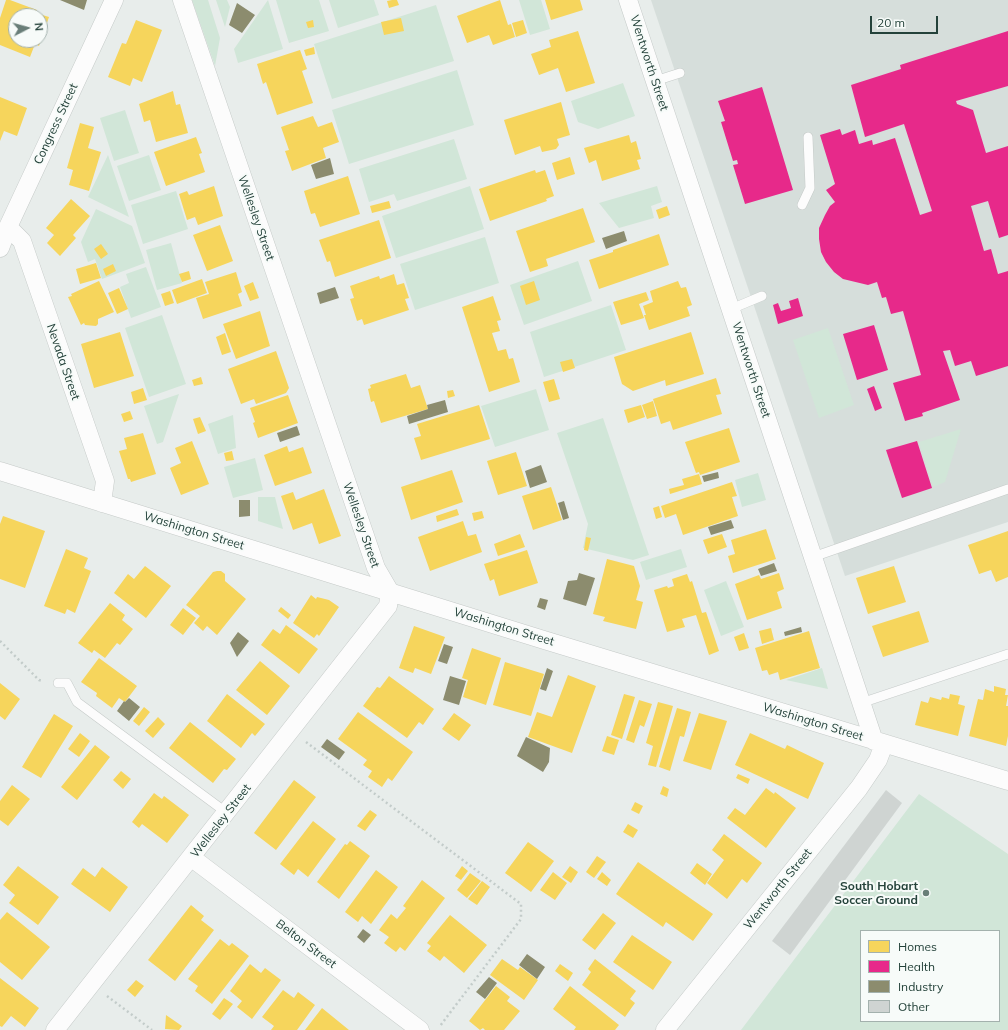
<!DOCTYPE html>
<html>
<head>
<meta charset="utf-8">
<style>
	body { margin:0 }
	#map { position:relative; width:1008px; height:1030px; overflow:hidden; background:#e8edeb; font-family:Mulish,sans-serif }
	canvas { display:block }
	.legend { position:absolute; left:860px; top:930px; width:140px; height:92px; box-sizing:border-box; background:#f7fbf9; border:1px solid #a3b1ad; margin:0; padding:5px 7px; list-style:none; font-size:12px; color:#24423a }
	.legend li { display:flex; align-items:center; gap:8px; height:20px }
	.legend b { width:20px; border:1px solid #a3b1ad }
	.north { position:absolute; left:8px; top:8px; width:40px; height:40px; box-sizing:border-box; background:#f7fbf9; border:1px solid #a3b1ad; border-radius:50%; rotate:84deg; font-size:11px; font-weight:700; line-height:16px; text-align:center; color:#24423a }
	.north::after { content:''; display:block; margin:auto; width:14px; height:18px; background:#697e78; clip-path:polygon(50% 0,100% 100%,50% 72%,0 100%) }
	.scale { position:absolute; left:870px; top:16px; width:68px; height:18px; box-sizing:border-box; border:2px solid #24423a; border-top:0; padding-left:5px; font-size:12px; line-height:14px; white-space:nowrap; color:#24423a; -webkit-text-stroke:3px #f7fbf9; paint-order:stroke }
</style>
</head>
<body>
<div id="map">
<canvas width="1008" height="1030"></canvas>
<ul class="legend">
<li><b style="height:11px;background:#f6d55c"></b>Homes</li>
<li><b style="height:11px;background:#e7298a"></b>Health</li>
<li><b style="height:11px;background:#8c8c6e"></b>Industry</li>
<li><b style="height:11px;background:#cfd4d2"></b>Other</li>
</ul>
<div class="north">N</div>
<div class="scale">20 m</div>
</div>
<script>
const context = document.querySelector('canvas').getContext('2d');
context.lineJoin = 'round';
function fillPath(path, color) { context.fillStyle = color; context.fill(path, 'evenodd'); }
function strokePath(path, color, width, dash) { context.strokeStyle = color; context.lineWidth = width; context.lineCap = dash ? 'butt' : 'round'; context.setLineDash(dash || []); context.stroke(path); }
function drawText(font, color, halo, rows, align = 'center') {
  context.font = font + ' Mulish,sans-serif'; context.lineWidth = 4; context.setLineDash([]); context.textBaseline = 'middle'; context.strokeStyle = halo; context.fillStyle = color; for (const [text, x, y, turn = 0] of rows) {
    context.save(); context.translate(x, y); context.rotate((+turn || 0) * Math.PI / 180); context.textAlign = isNaN(turn) ? turn : align; if (halo) context.strokeText(text, 0, 0); context.fillText(text, 0, 0); context.restore();
  }
}
fillPath(new Path2D(`
	M651,0H1008V522L845,576Z`), '#d6dedb');
fillPath(new Path2D(`
	M192,0H208L220,38L215,66Z
	M216,0H227L230,7L225,27Z
	M268,0L283,49L238,63L234,49Z
	M276,0H319L329,31L289,43Z
	M329,0H374L379,15L338,28Z
	M519,0H541L550,29L530,35Z
	M436,5L454,61L332,99L314,44Z
	M457,70L474,125L349,164L332,110Z
	M623,83L635,116L598,129L578,122L571,101Z
	M125,110L139,153L114,161L100,118Z
	M454,139L467,179L397,201L394,194L369,202L359,169Z
	M108,155L129,217L88,197Z
	M149,155L161,190L129,201L117,166Z
	M470,186L484,229L396,258L382,216Z
	M657,186L662,202L651,206L654,218L619,228L599,203Z
	M176,191L188,229L143,244L131,205Z
	M96,209L132,226L145,263L102,279L95,259L88,262L81,242Z
	M485,237L499,283L415,310L400,264Z
	M171,243L182,283L157,290L146,250Z
	M578,261L592,301L524,325L510,285Z
	M146,267L161,307L131,318L120,287L129,283L126,274Z
	M611,305L626,350L544,377L530,332Z
	M162,315L186,384L149,397L125,328Z
	M828,328L854,405L819,418L793,340Z
	M536,389L549,430L495,447L481,406Z
	M179,394L163,442L157,444L144,406Z
	M233,415L236,448L218,454L208,424Z
	M603,418L649,555L633,560L583,548L588,524L557,433Z
	M961,429L945,482L933,487L919,442Z
	M255,458L263,490L233,498L224,467Z
	M758,473L766,500L742,507L735,480Z
	M258,497H275L283,529L258,521Z
	M681,549L687,567L646,580L640,562Z
	M726,581L744,627L721,636L704,590Z
	M822,668L828,689L786,680Z
	M919,794L1008,854V1030H741ZM861,931H999V1021H861Z`), '#d1e6d8');
fillPath(new Path2D(`
	M6,0H10L37,10L36,13L49,17L39,46L35,44L30,57L0,45V18ZM16,16H40V40H16Z
	M392,0H397L399,5L389,8L387,1Z
	M500,0L508,25L511,24L515,37L493,45L489,35L467,43L457,16Z
	M545,0H580L583,10L551,20Z
	M401,18L404,31L384,35L381,22Z
	M136,20L162,30L142,82L133,78L130,86L108,77L122,43L126,44Z
	M313,20L314,27L308,28L306,22Z
	M523,20L527,33L516,37L512,23Z
	M578,31L595,83L566,92L558,68L539,75L531,54L551,47L549,40Z
	M314,47L315,54L306,56L304,50Z
	M300,50L307,69L302,71L313,103L277,115L266,82L263,84L257,64Z
	M173,91L176,105L180,104L188,133L156,142L150,120L144,122L139,104Z
	M0,97L27,108L17,136L4,131L0,141Z
	M561,102L570,135L557,139L559,145L556,149L542,152L540,146L515,155L504,120Z
	M313,116L318,127L332,122L339,142L323,148L326,158L292,171L285,151L289,150L281,127Z
	M80,123L94,127L88,148L101,152L89,191L69,185L73,170L67,168Z
	M629,135L631,143L636,141L641,159L637,160L640,169L602,181L596,160L589,163L584,148Z
	M196,137L202,153L199,154L205,172L166,186L154,152Z
	M570,157L575,174L557,180L552,163Z
	M535,170L536,173L545,170L554,196L546,199L547,201L490,221L479,189Z
	M348,176L360,214L320,227L315,213L311,214L304,191Z
	M214,186L223,216L198,225L195,217L187,220L179,194L187,191L189,195Z
	M71,199L90,216L73,235L76,238L60,256L47,243L54,235L46,228Z
	M389,201L391,208L372,213L370,206Z
	M667,206L670,215L659,219L656,210Z
	M583,208L595,242L546,259L548,266L530,272L516,231Z
	M379,220L391,258L335,277L330,261L327,262L319,240Z
	M220,225L233,261L207,271L193,235Z
	M659,234L669,265L599,289L589,260L613,252V250Z
	M101,244L108,254L101,259L94,249Z
	M96,263L101,278L80,284L76,269Z
	M113,264L116,271L106,276L103,269Z
	M189,271L191,279L182,282L179,274Z
	M236,272L242,292L238,294L242,306L203,319L196,298L209,294L205,282Z
	M394,274L397,285L404,283L409,298L405,299L409,310L364,325L362,319L357,321L350,299L354,298L350,286L379,276L380,279Z
	M202,279L207,293L177,304L172,290Z
	M99,281L114,312L98,319V324L96,326L85,325L84,323L81,325L68,297L72,296L71,294Z
	M534,281L540,300L526,305L520,286Z
	M678,281L681,288L686,287L692,305L687,307L690,316L649,330L644,315H646L643,306L653,302L650,291Z
	M253,282L259,298L250,301L244,286Z
	M119,288L128,309L117,314L108,293Z
	M170,291L174,303L165,306L161,294Z
	M646,292L649,300L639,304L644,318L621,325L613,302Z
	M493,296L501,320L497,321L500,331L492,333L498,351L506,349L509,359L513,358L520,382L489,392L462,307Z
	M260,311L270,346L236,359L223,324Z
	M120,332L134,376L94,388L81,344Z
	M691,332L704,374L666,386L665,380L633,391L622,384L614,357Z
	M225,333L231,352L222,355L216,337Z
	M276,351L289,388L286,393L256,404L254,399L241,404L228,369Z
	M572,359L575,368L563,372L560,362Z
	M406,374L411,388L420,385L428,409L381,423L374,401L371,402L368,389L371,388L370,385Z
	M201,377L203,384L194,386L192,380Z
	M716,378L721,394L716,395L722,414L673,430L670,421L661,424L653,399Z
	M554,379L560,399L549,402L543,382Z
	M143,388L147,400L134,404L131,392Z
	M453,390L455,396L448,398L447,391Z
	M288,395L298,423L258,438L253,423L255,422L250,408Z
	M653,401L657,416L647,419L642,405Z
	M479,405L490,439L421,460L414,438L421,436L417,424Z
	M641,405L645,417L628,423L624,410Z
	M130,411L133,419L124,422L121,414Z
	M200,417L206,431L198,434L193,419Z
	M729,428L740,462L700,475L699,472L696,473L685,442Z
	M143,433L156,474L131,482L130,479H128L119,451L127,449L124,438Z
	M192,441L209,484L181,495L170,468L181,463L175,448Z
	M287,446L289,452L303,447L312,473L275,486L264,455Z
	M232,451L234,460L226,461L224,453Z
	M516,452L527,486L498,495L487,461Z
	M452,470L463,502L411,520L401,487Z
	M699,474L702,484L670,494L669,489L684,485L682,479Z
	M732,482L737,496L732,497L738,516L683,535L676,514L665,518L661,506Z
	M551,487L562,520L533,530L522,496Z
	M324,489L341,536L319,544L312,523L293,530L281,496L293,492L296,500Z
	M659,506L662,517L656,519L653,508Z
	M457,509L459,515L437,522L436,516Z
	M482,511L484,518L474,521L472,513Z
	M3,516L45,531L25,588L0,579V524Z
	M463,521L468,536L476,534L482,552L430,571L418,537Z
	M766,529L776,559L733,573L728,556L735,554L731,540Z
	M1008,531V577L996,582L991,570L979,574L968,545Z
	M520,534L525,547L498,556L494,544Z
	M722,534L727,547L708,554L703,540Z
	M586,537L591,538L588,551L584,550Z
	M66,549L88,558L84,568L91,571L75,613L67,609L65,614L44,606Z
	M527,550L538,583L499,596L494,579L490,581L484,564Z
	M607,559L634,566L640,586L636,600L643,602L636,629L603,621L605,617L593,614Z
	M145,566L171,586L146,618L114,593L128,574L134,579Z
	M894,566L906,602L868,614L856,578Z
	M217,571H221L225,574V581L246,599L217,635L207,626L203,631L194,623L200,616L186,605L213,572Z
	M779,573L784,589L777,592L782,608L747,620L735,584L759,575L761,579Z
	M687,574L690,582L692,581L702,613L706,612L719,651L709,655L696,615L682,619L685,627L667,632L654,590L667,586L668,588L674,586L672,579Z
	M311,595L316,599L317,597L329,600L339,607L319,636L317,634L314,638L293,623Z
	M110,603L125,615L122,620L133,629L120,645L117,643L105,658L94,650L92,653L78,643Z
	M281,607L291,615L288,619L278,611Z
	M183,608L196,618L183,635L170,625Z
	M919,611L929,642L883,657L872,626Z
	M286,625L318,649L299,674L261,645L273,629L280,634Z
	M414,626L445,637L431,674L415,668L413,673L399,668Z
	M771,628L774,640L762,644L759,631Z
	M809,631L820,668L780,680L778,672L769,675L767,670L762,671L755,648Z
	M744,633L749,648L739,651L734,637Z
	M472,648L501,658L486,705L463,697L468,680L462,678Z
	M99,658L137,686L125,702L119,698L112,708L96,696L97,693L81,682Z
	M260,661L290,686L267,715L236,690Z
	M505,662L544,674L531,716L493,705Z
	M568,675L596,686L572,753L528,737L537,712L552,717Z
	M389,676L434,709L423,725L419,722L407,738L363,706L377,687L380,688Z
	M0,683L20,699L5,720L0,716Z
	M994,686L1006,689L1005,695H1008L1006,706H1008V736L1006,746L969,736L978,699L983,700L985,689L994,692Z
	M227,694L265,724L255,736L252,733L241,748L207,721Z
	M624,694L635,697L622,739L611,735Z
	M950,694L960,696L958,704L965,706L958,736L915,725L921,701L928,703L930,697L941,700L942,697L949,699Z
	M639,700L652,704L644,727L640,725L634,743L626,740Z
	M658,702L673,706L656,767L648,765L653,746L646,743Z
	M144,707L150,712L139,726L133,721Z
	M677,708L691,712L684,737L680,736L670,771L659,767Z
	M358,712L413,752L392,781L388,778L382,787L368,777L372,771L363,765L367,760L338,739Z
	M454,713L471,725L459,741L442,729Z
	M699,713L727,721L711,770L683,761Z
	M54,714L73,726L41,778L22,767Z
	M158,717L165,724L153,738L145,731Z
	M190,722L236,759L227,770L224,769L213,783L169,748Z
	M80,733L90,741L79,757L68,749Z
	M750,733L785,749L787,745L824,763L808,799L735,765Z
	M607,736L619,740L614,755L602,751Z
	M95,745L110,757L77,800L61,787Z
	M121,771L131,779L123,789L113,780Z
	M738,774L750,779L748,784L736,778Z
	M294,780L316,797L276,850L254,833Z
	M12,785L30,799L8,826L0,820V801Z
	M663,786L669,789L667,797L660,794Z
	M766,788L774,794L775,792L796,808L766,848L727,818L735,808L745,815Z
	M154,793L162,799L164,796L189,815L167,843L142,824L139,828L132,822Z
	M635,802L643,806L639,814L631,810Z
	M370,810L377,815L365,831L357,826Z
	M313,821L336,839L308,877L298,869L294,875L280,864Z
	M628,824L638,830L633,838L623,832Z
	M724,834L762,863L747,883L742,879L727,899L707,883L724,860L712,850Z
	M350,841L370,856L339,899L317,882L345,844L347,845Z
	M528,842L554,861L531,892L505,873Z
	M597,856L606,862L594,878L586,872Z
	M638,862L713,914L693,941L666,922L663,927L616,894Z
	M697,863L712,874L705,885L690,873Z
	M18,866L59,897L38,925L9,903L15,895L3,885Z
	M462,866L468,871L461,880L455,876Z
	M570,866L578,872L571,883L562,877Z
	M102,867L128,887L110,912L71,884L83,868L95,877Z
	M376,870L398,887L371,924L362,916L358,922L345,912Z
	M553,872L567,883L555,900L540,890Z
	M602,872L611,880L607,886L597,879Z
	M470,873L481,881L467,898L457,890Z
	M422,880L445,898L405,951L400,947L396,952L384,943L389,937L379,930L391,914L397,919L406,908L403,906Z
	M482,881L490,887L477,905L468,899Z
	M191,905L204,916L201,920L214,930L175,981L148,960Z
	M7,912L50,947L22,980L0,962V920Z
	M603,913L616,923L595,950L582,940Z
	M450,915L487,945L464,973L444,956L440,961L427,951L431,946L427,943Z
	M632,935L672,962L653,990L613,962Z
	M220,939L229,946L232,943L249,956L212,1004L195,991L198,986L188,979Z
	M502,959L518,970L520,967L538,980L524,1000L490,975Z
	M595,959L636,991L630,999L635,1003L625,1017L582,985L591,972L588,969Z
	M250,964L261,973L265,968L281,980L252,1019L237,1007L242,1001L230,991Z
	M560,964L573,973L568,981L555,971Z
	M0,978L39,1008L25,1027L11,1016L2,1027L0,1026Z
	M136,980L144,986L135,997L127,990Z
	M496,986L510,997L507,1001L520,1011L504,1030H485L483,1028L480,1030L469,1021Z
	M570,986L619,1025L615,1030H574L576,1027L553,1009Z
	M283,990L294,998L298,992L315,1005L297,1030H271L274,1026L262,1017Z
	M224,998L233,1004L220,1020L212,1014Z
	M322,1008L349,1030H305Z
	M166,1015L182,1026L179,1030L165,1029Z`), '#f6d55c');
fillPath(new Path2D(`
	M1008,31V86L956,101L957,104L973,110L986,153L1008,146V235L999,238L988,201L971,206L984,251L991,249L998,274L1008,271V366L976,376L971,361L955,366L950,350L943,351L960,400L922,413L923,416L905,421L893,383L921,375L903,311L891,314L886,297L882,298L877,282L868,285L843,279L834,272L826,262L821,252L819,239V228L825,215L830,206L835,202L826,190L835,184L820,135L840,129L842,135L855,130L859,144L872,140L873,145L895,138L920,215L932,211L904,124L865,137L851,85L901,69L900,65Z
	M762,87L793,190L745,204L733,165L738,164L737,160L733,161L721,122L725,121L718,101Z
	M798,298L803,316L778,324L773,305L778,303L781,311L791,308L789,301Z
	M874,325L888,370L857,380L843,334Z
	M874,386L882,408L875,411L867,389Z
	M917,441L932,488L902,498L886,450Z`), '#e7298a');
fillPath(new Path2D(`
	M60,0H87L84,10Z
	M237,3L255,15L242,33L229,25Z
	M330,158L334,174L316,179L311,165Z
	M624,231L627,241L606,249L602,238Z
	M335,287L339,298L320,304L317,293Z
	M445,400L448,412L409,424L407,416L428,409L427,405Z
	M297,426L300,435L280,442L277,433Z
	M541,465L547,482L530,488L525,471Z
	M718,472L719,478L704,482L702,476Z
	M239,500H250V516L239,517Z
	M564,501L569,518L563,520L558,503Z
	M731,520L734,528L711,535L708,527Z
	M774,563L777,571L761,576L758,569Z
	M579,573L595,578L586,606L563,599L568,581L577,580Z
	M540,598L548,600L545,610L537,607Z
	M801,627L802,632L785,636L784,632Z
	M238,632L249,641L237,657L230,643Z
	M444,644L453,647L447,664L438,661Z
	M547,668L553,671L546,691L540,689Z
	M450,676L466,681L459,705L443,700Z
	M129,698L140,707L129,721L117,711L124,701L125,702Z
	M526,737L550,748L549,762L543,772L517,756Z
	M327,739L345,752L339,760L321,747Z
	M363,929L371,935L364,943L357,937Z
	M527,954L545,967L537,979L519,965Z
	M489,977L497,983L485,999L476,992Z`), '#8c8c6e');
fillPath(new Path2D(`
	M886,790L902,803L790,955L772,941Z`), '#cfd4d2');
const service = new Path2D(`
	M655,81L680,73
	M802,205L810,188L808,137
	M731,309L762,296
	M813,557L1008,489
	M58,683H67L77,702L227,813
	M861,703L1008,654`);
const minor = new Path2D(`
	M628,0L874,741
	M8,227L22,241L105,481L102,503
	M0,248L8,227L114,0
	M0,471L544,640L1008,781
	M192,858L420,1030
	M55,1030L388,606L390,592L376,568L182,0
	M665,1030L859,788L878,760L884,744`);
strokePath(service, '#c5cac8', 10);
strokePath(minor, '#c5cac8', 19);
strokePath(new Path2D(`
	M0,641L39,680L43,681
	M306,742L521,904V919L440,1026
	M107,996L152,1030`), '#c3ccca', 2.5, [2, 3]);
strokePath(service, '#fcfcfc', 9);
strokePath(minor, '#fcfcfc', 18);
for (const [x, y, r, color] of [
	[926,893,4,"#697e78"]
]) { const dot = new Path2D(); dot.arc(x, y, r, 0, 2 * Math.PI); context.fillStyle = color; context.fill(dot); strokePath(dot, '#f7fbf9', 1.5); }
drawText('12px', '#24423a', '#f7fbf9', [
	["Wentworth Street",649,63,72],
	["Congress Street",56,124,-65],
	["Wellesley Street",256,218,71],
	["Nevada Street",63,362,71],
	["Wentworth Street",751,370,72],
	["Wellesley Street",361,525,71],
	["Washington Street",194,531,17],
	["Washington Street",504,627,17],
	["Washington Street",813,722,17],
	["Wellesley Street",221,821,-52],
	["Wentworth Street",778,889,-51],
	["Belton Street",306,944,37]
]);
drawText('bold 12px', '#24423a', '#f7fbf9', [
	["South Hobart",918,886],
	["Soccer Ground",918,900]
], 'right');
</script>
</body>
</html>
